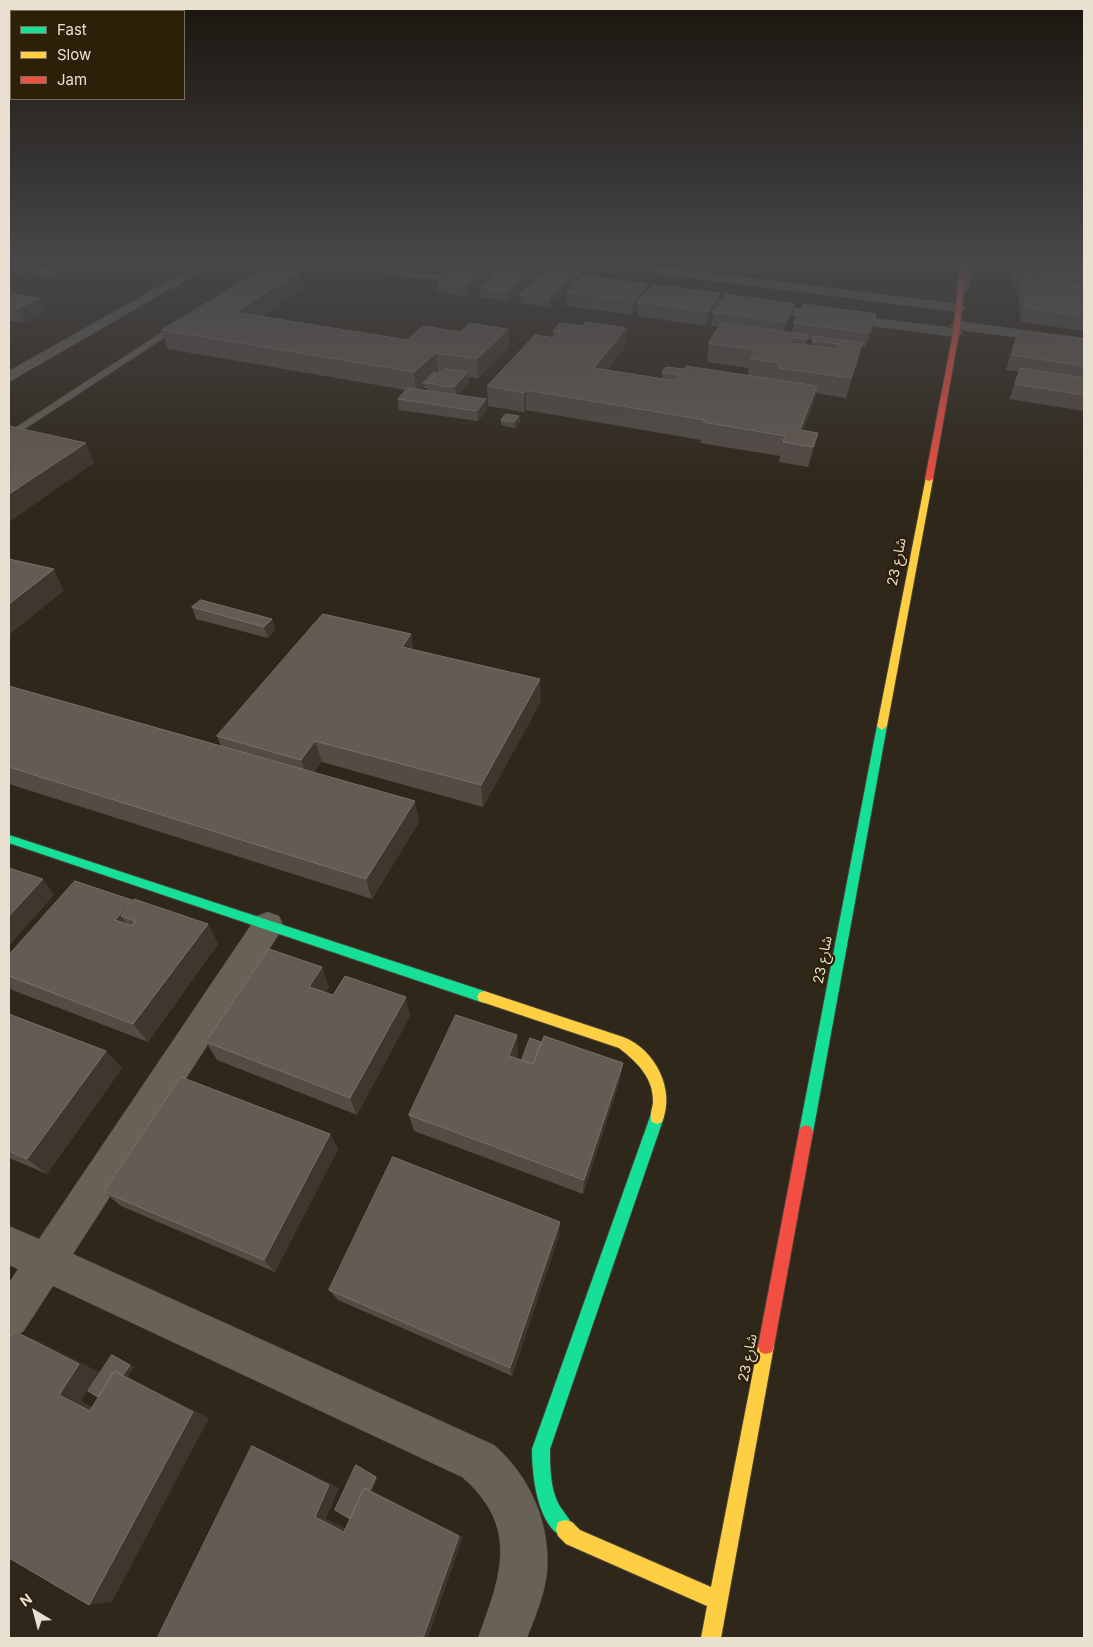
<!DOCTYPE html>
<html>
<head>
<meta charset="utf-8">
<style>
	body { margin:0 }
	#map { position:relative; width:1093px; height:1647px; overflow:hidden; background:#2f271a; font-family:Inter,sans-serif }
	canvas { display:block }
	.frame { position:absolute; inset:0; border:10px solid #e9e0d2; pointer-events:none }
	.legend { position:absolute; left:10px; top:10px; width:175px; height:90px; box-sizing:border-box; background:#2d2008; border:1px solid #786d59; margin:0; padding:6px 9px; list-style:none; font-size:15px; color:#e9e0d2 }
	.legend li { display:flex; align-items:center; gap:10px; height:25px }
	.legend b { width:25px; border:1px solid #786d59 }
	.north { position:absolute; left:10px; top:1587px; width:50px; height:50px; -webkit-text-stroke:4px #2d2008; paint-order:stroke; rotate:323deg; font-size:14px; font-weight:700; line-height:20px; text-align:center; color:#e9e0d2 }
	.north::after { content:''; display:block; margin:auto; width:18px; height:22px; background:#e9e0d2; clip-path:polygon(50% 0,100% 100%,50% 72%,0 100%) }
</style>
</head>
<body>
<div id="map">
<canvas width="1093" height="1647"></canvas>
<div class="frame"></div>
<ul class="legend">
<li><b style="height:6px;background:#16e098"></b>Fast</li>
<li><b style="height:6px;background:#ffcf43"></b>Slow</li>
<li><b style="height:6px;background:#f24e42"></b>Jam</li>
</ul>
<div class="north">N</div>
</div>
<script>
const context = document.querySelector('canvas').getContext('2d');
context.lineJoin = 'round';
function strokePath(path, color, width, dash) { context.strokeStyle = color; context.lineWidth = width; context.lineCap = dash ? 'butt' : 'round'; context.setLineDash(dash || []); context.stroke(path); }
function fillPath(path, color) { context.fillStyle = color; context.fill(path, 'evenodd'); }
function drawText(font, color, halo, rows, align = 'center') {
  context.font = font + ' Inter,"Noto Sans Arabic",sans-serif'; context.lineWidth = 4.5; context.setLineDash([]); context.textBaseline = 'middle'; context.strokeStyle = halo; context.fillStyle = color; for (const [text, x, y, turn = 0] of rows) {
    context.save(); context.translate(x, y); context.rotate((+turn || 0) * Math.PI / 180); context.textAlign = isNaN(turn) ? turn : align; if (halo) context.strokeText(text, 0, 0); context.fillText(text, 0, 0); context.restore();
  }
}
const lane = new Path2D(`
	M280,262H289L258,280L251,278Z
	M314,262H333L427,275H442L452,270L474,268L592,283L596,285L592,287L474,272L454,274L443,279H427Z
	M701,262H716L751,270L747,272Z
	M178,322L185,324L9,439V432Z`);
const street = new Path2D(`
	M202,262H217L9,382V371Z
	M642,262H655V266L959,304L966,308L959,312L652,273L639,266Z
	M965,262H977L970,287L963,291L956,287Z
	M756,303L953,328L950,325L957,321L1084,338V346L960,330L963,333L956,337L751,310L749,307Z
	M268,912L279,916L283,925L279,934L73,1254L494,1445C530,1476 551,1524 547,1572C545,1594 535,1617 527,1638H478C501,1576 520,1527 462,1477L53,1286L23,1332L9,1338V1283L18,1269L9,1265V1226L39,1239L257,916Z`);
const fast = new Path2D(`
	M882,722L887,726L813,1132L811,1137L806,1139L801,1137L799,1132L877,726Z
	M9,835L484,991L489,993L491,997L489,1001L484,1003L9,843Z
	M657,1110L662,1112L664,1117L550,1449C550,1467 550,1488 559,1505C564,1513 571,1520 574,1529L572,1536L565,1538C537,1527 532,1475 532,1449L650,1117L652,1112Z`);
const slow = new Path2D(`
	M926,477L933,479L887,726L882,730L877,726Z
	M484,991L623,1037C655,1049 676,1090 662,1122L657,1124L652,1122C649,1115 652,1110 653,1103C654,1078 637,1062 619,1048L479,1001L477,997L479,993Z
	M766,1338L772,1340L774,1346L721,1638H701L707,1606L566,1544L558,1536L556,1529L558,1522L565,1520L572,1522L580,1530L711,1587L758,1346L760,1340Z`);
const jam = new Path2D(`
	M961,262H967L959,333L933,479L929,481L925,479L953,333Z
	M806,1125L811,1127L813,1132L774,1346L772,1352L766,1354L760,1352L758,1346L799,1132L801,1127Z`);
strokePath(lane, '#484238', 2);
strokePath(street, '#484238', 1);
strokePath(fast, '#484238', 2);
strokePath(slow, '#484238', 2);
strokePath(jam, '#484238', 2);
fillPath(lane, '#676156');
fillPath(street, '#676156');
fillPath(fast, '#16e098');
fillPath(slow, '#ffcf43');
fillPath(jam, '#f24e42');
fillPath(new Path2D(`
	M9,262H43L44,264L37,267L60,276L54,279L32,274L30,270L22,274L9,272Z
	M96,262H120L115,265Z
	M363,262H445L433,271Z
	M469,262H505L496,270L491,269V274L466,296L438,292V283Z
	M507,262H549L535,275H532V279L509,301L480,297V288L508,267Z
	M593,262L575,280H572V284L549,307L521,303L520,294L548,272V268Z
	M1011,262H1084V331L1021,322L1018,292L1020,287L1013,286L1012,273L1013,271H1011Z
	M647,284V292L720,293L718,305L792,317L784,332L792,333L794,323L876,314L873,328L866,347H861L846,398L816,393L813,405L803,430L818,433L813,453L808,467L779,462L780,456L700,443L701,440L526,410L524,412L488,406L487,386L553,338V331L582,326L626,328L625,347L607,370L662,379V372L748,375L749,368L707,362L709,343L719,327L711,326L713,315L706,326L637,316L638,308L632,315L566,306L567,292ZM808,339L813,340L811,346L806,345Z
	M302,289L261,316L407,340L461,332L508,329L509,348L478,378L469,377V382L457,395L486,399L487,410L478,421L399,410L398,399L406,390L168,349L162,330ZM424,385V388H427V391L418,390Z
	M9,293L39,298L44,312L23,323L9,321Z
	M1019,331L1084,340V411L1009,399L1020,372L1006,370L1013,345Z
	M519,416L520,422L515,428L501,425V420Z
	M192,607L272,619L275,630L268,638L196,619Z
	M411,634L413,649L541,701L483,807L322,762L314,772L419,822L372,899L9,784V686L221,746L217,736Z
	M133,901L208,924L218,944L148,1042L12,990L9,986V955Z
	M329,987L325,993L333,995L410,1016L357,1115L217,1060L206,1042Z
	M9,1014L122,1068L47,1174L9,1158Z
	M541,1042L623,1063L620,1080L583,1194L414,1131L409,1115L518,1053L516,1058L522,1060Z
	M330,1134L338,1149L275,1272L121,1206L104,1192Z
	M559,1235L512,1376L338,1300L329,1290Z`), '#544b45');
fillPath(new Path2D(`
	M26,262H43L44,264L22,274L18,265Z
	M114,262H120L115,265Z
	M432,262H445L433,271Z
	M496,262H505L496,270Z
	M539,262H549L535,275L534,266Z
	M585,262H593L575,280V271Z
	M491,265V274L466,296L465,286Z
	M532,270V279L509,301L508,292Z
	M58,271L60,276L54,279L52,274Z
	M299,272L302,289L239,330L235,312Z
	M572,275V284L549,307V298Z
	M647,284L646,298L638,302V308L632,315L633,302Z
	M720,293L718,307L713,312V315L706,326L708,312Z
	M39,298L44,312L23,323L17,309Z
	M795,304L792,317L782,336L785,322Z
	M876,314L873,328L866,347L869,333Z
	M626,328L625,347L593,388L594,368Z
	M508,329L509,348L478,378L477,359Z
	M862,343L858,362L846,398L851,378Z
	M436,353L438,372L423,383L424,385L416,392L414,372Z
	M468,372L469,382L456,397L455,386Z
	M817,386L813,405L798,444L800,430Z
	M526,390V410L524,412V393Z
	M486,399L487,410L478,421L477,411Z
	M519,416L520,422L515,428L514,422Z
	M818,433L813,453L808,467L813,447Z
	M86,443L94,463L9,522V494Z
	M54,569L64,591L9,635V604Z
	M272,619L275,630L268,638L264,627Z
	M411,634L414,656L402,647Z
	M540,679L541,701L483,807L481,785Z
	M315,741L322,762L308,781L301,760Z
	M415,801L419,822L372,899L366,879Z
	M43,879L54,895L9,946V916Z
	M132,900L145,920L135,921L121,916L133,934L115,920Z
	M208,924L218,944L148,1042L133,1024Z
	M322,967L329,987L317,1006L309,987Z
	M406,997L410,1016L357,1115L350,1098Z
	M517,1035L518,1053L510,1073L509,1056Z
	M106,1051L122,1068L47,1174L27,1159Z
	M623,1063L620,1080L583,1194L584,1180Z
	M330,1134L338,1149L275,1272L264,1260Z
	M560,1222L559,1235L512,1376L510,1368Z
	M14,1331L36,1340L99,1372L81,1401L110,1417L90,1411L59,1395Z
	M112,1355L134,1367L128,1377L209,1418L112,1602L89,1605Z
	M252,1446L265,1451L339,1488L326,1519L353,1532H344L315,1517Z
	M358,1466L378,1478L372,1491L463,1537L428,1638H423L364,1488Z`), '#3f362d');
const building = new Path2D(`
	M9,262H26L18,265L9,264Z
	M463,262L491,265L465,286L438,283Z
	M507,262H539L534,266Z
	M554,262H585L575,271L548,268Z
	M1017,262H1039L1084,267V280L1018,273Z
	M1056,262H1084V265Z
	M504,266L532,270L508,292L480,288Z
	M37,267L58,271L52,274L30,270Z
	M267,267L299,272L235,312L407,340L423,326L461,332L470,323L508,329L477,359L436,353L414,372L162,330Z
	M544,272L572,275L549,298L520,294Z
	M583,276L647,284L633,302L567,292Z
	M1023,279L1084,286V316L1026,308Z
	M653,285L720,293L708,312L638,302Z
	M9,293L39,298L17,309L9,308Z
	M725,294L795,304L785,322L713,312Z
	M804,304L876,314L869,333L794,323Z
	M586,322L626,328L594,368L676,381L680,375L662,372L666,367L684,369L686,366L817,386L800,430L818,433L813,447L783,442L785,436L703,422L705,420L526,390L524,393L487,386L535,335L555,338L560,332L553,331L560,323L582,326Z
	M721,323L808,335L807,339L793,337L790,343L837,349L839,344L812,341L814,336L862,343L851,378L778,368L780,363L751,359L756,350L709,343Z
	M1019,331L1084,340V366L1012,355Z
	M1021,368L1084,378V395L1015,384Z
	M445,369L468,372L455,386L439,387L441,385L427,383L438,372H441Z
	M434,372L436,373L427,383H423Z
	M408,388L486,399L477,411L398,399Z
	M506,414L519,416L514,422L501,420Z
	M9,426L86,443L9,494Z
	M9,559L54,569L9,604Z
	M201,600L272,619L264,627L192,607Z
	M323,614L411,634L402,647L540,679L481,785L315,741L301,760L217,736Z
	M9,686L415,801L366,879L9,767Z
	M9,868L43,879L9,916Z
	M75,881L132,900L115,920L132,926L135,921L121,916L134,899L208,924L133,1024L9,976V955Z
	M269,949L322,967L309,987L333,995L345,976L406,997L350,1098L206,1042Z
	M9,1014L106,1051L27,1159L9,1151Z
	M456,1015L517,1035L509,1056L533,1064L544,1036L623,1063L584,1180L409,1115Z
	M530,1038L541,1042L533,1064L522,1060Z
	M181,1077L330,1134L264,1260L104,1192Z
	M393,1157L560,1222L510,1368L329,1290Z
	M14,1331L79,1364L59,1395L90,1411L114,1371L193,1412L89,1605L9,1558V1339Z
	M112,1355L130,1365L123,1375L114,1371L98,1397L88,1391Z
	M252,1446L329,1485L315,1517L344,1532L364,1488L459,1536L423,1638H159L158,1637Z
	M356,1465L376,1477L370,1490L364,1488L350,1519L335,1510Z`);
fillPath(building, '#645b54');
strokePath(building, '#797068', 1);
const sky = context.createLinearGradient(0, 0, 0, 492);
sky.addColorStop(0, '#1a150e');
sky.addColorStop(0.53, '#474749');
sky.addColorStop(1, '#47474900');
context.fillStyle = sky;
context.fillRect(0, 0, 1093, 492);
drawText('14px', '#e9e0d2', '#2d2008', [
	["شارع 23",897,562,-79],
	["شارع 23",823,960,-79],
	["شارع 23",748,1358,-79]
]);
</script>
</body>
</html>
